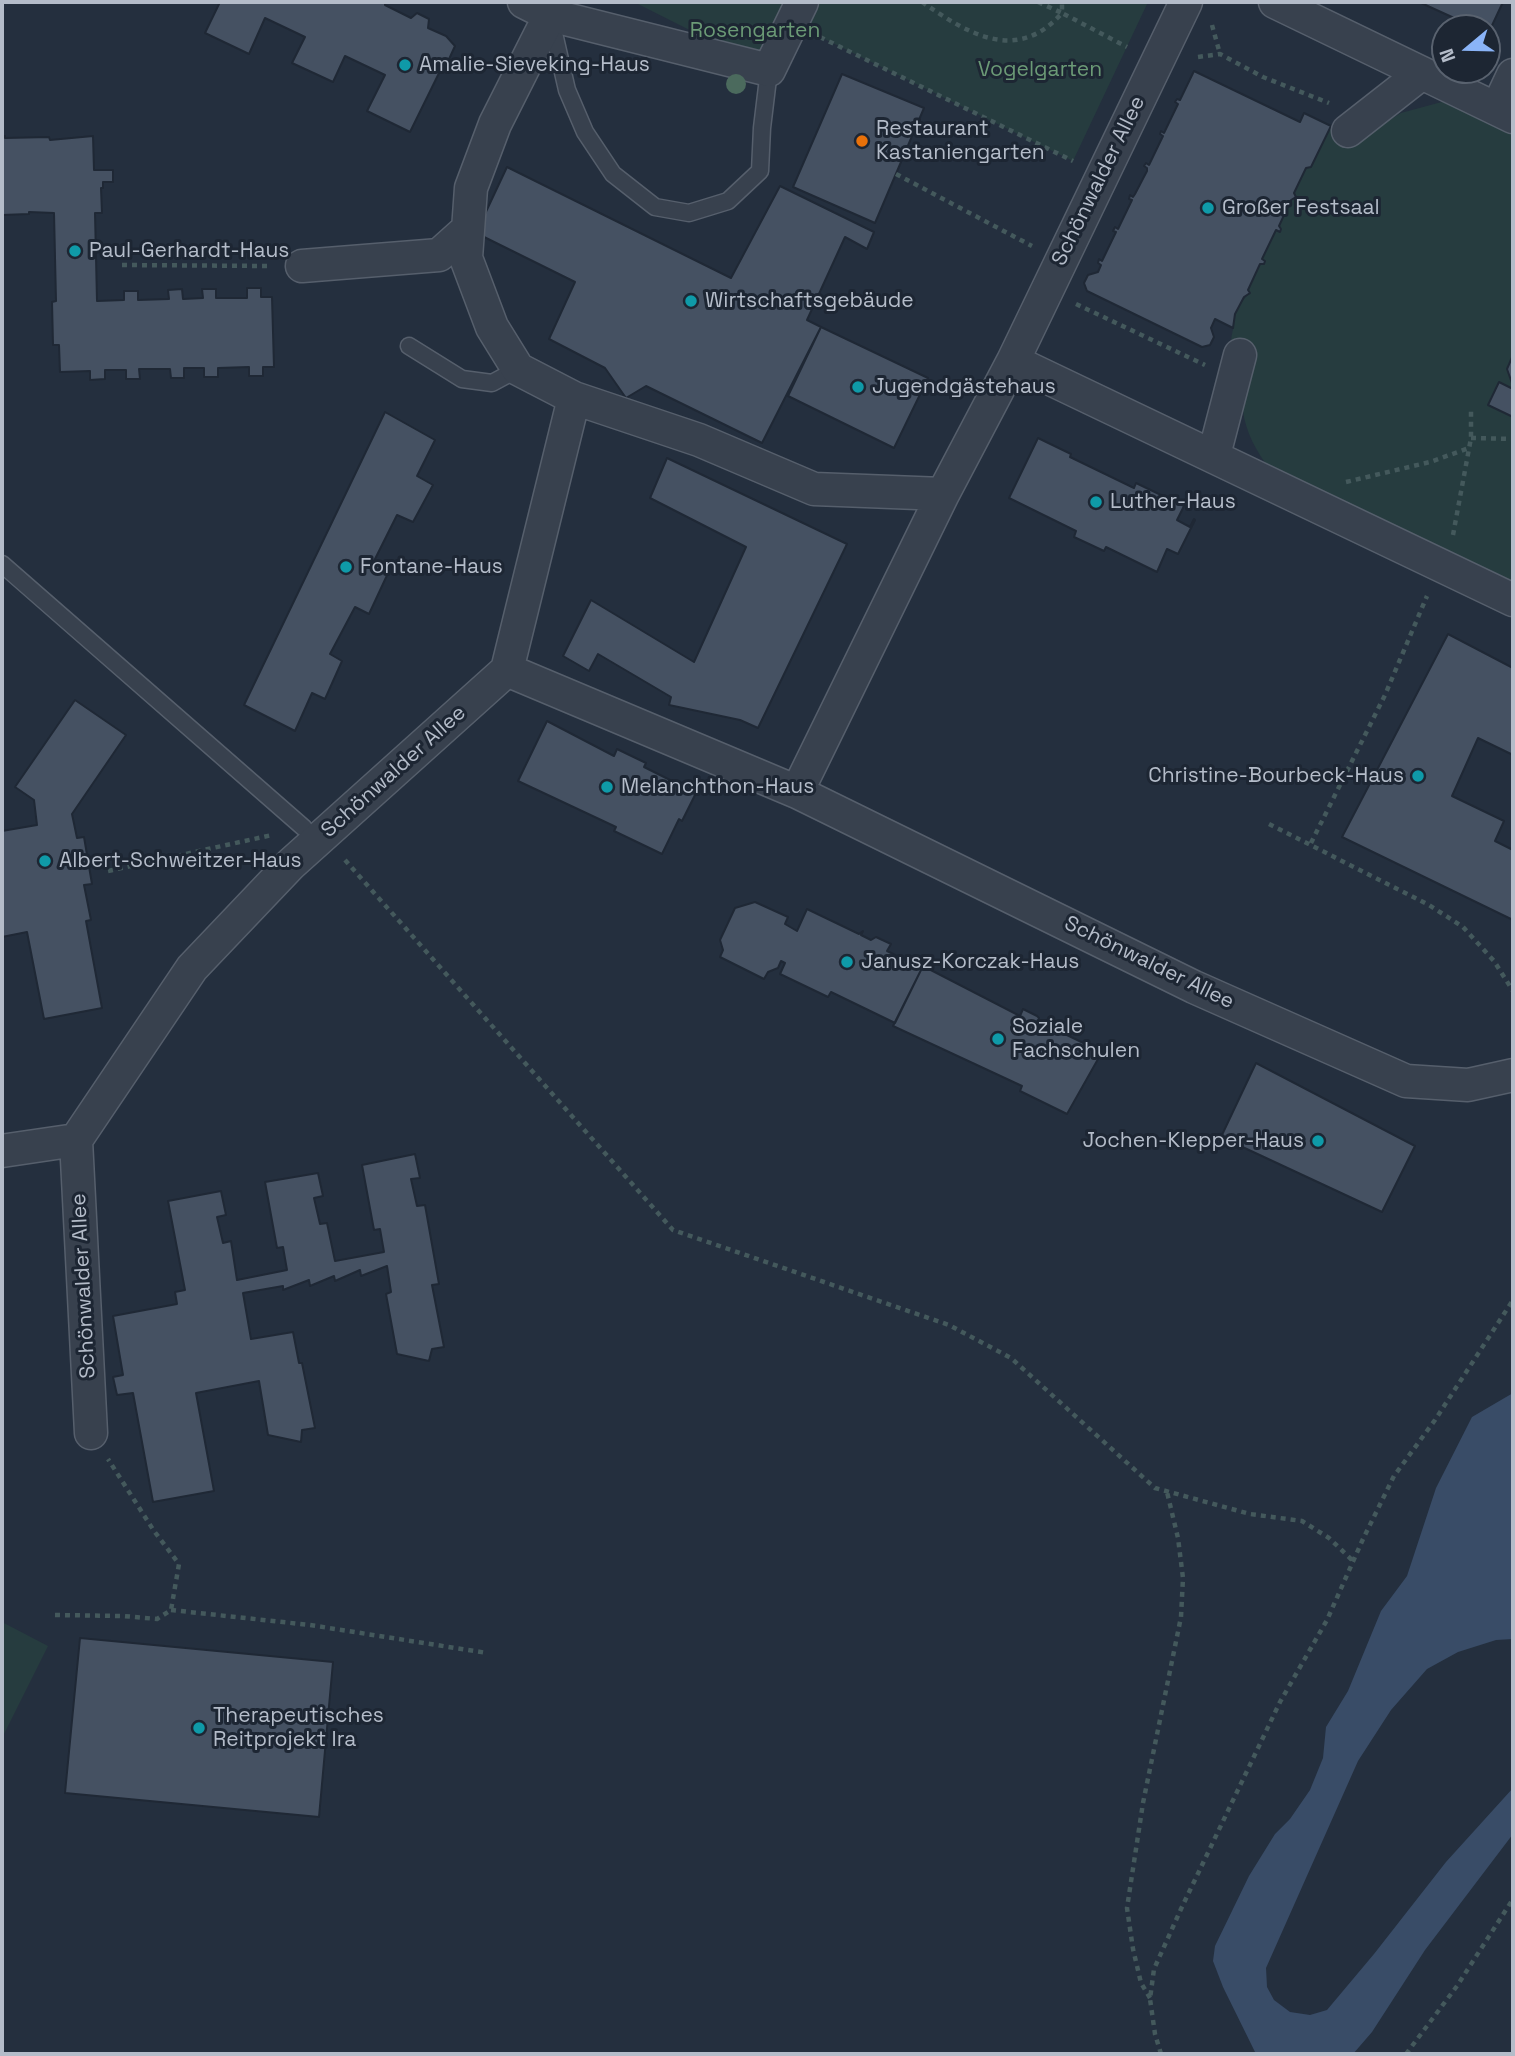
<!DOCTYPE html>
<html>
<head>
<meta charset="utf-8">
<style>
	body { margin:0 }
	#map { position:relative; width:1515px; height:2056px; overflow:hidden; background:#242f3e; font-family:"Space Grotesk",sans-serif }
	canvas { display:block }
	.frame { position:absolute; inset:0; border:4px solid #b4bcc9; pointer-events:none }
	.north { position:absolute; left:1431px; top:14px; width:70px; height:70px; box-sizing:border-box; background:#1d2633; border:2px solid #59626f; border-radius:50%; rotate:251deg; font-size:19px; font-weight:700; line-height:28px; text-align:center; color:#b4bcc9 }
	.north::after { content:''; display:block; margin:auto; width:24px; height:32px; background:#8ab4f8; clip-path:polygon(50% 0,100% 100%,50% 72%,0 100%) }
</style>
</head>
<body>
<div id="map">
<canvas width="1515" height="2056"></canvas>
<div class="frame"></div>
<div class="north">N</div>
</div>
<script>
const context = document.querySelector('canvas').getContext('2d');
context.lineJoin = 'round';
function fillPath(path, color) { context.fillStyle = color; context.fill(path, 'evenodd'); }
function strokePath(path, color, width, dash) { context.strokeStyle = color; context.lineWidth = width; context.lineCap = dash ? 'butt' : 'round'; context.setLineDash(dash || []); context.stroke(path); }
function drawText(font, color, halo, rows, align = 'center') {
  context.font = font + ' "Space Grotesk",sans-serif'; context.lineWidth = 6; context.setLineDash([]); context.textBaseline = 'middle'; context.strokeStyle = halo; context.fillStyle = color; for (const [text, x, y, turn = 0] of rows) {
    context.save(); context.translate(x, y); context.rotate((+turn || 0) * Math.PI / 180); context.textAlign = isNaN(turn) ? turn : align; if (halo) context.strokeText(text, 0, 0); context.fillText(text, 0, 0); context.restore();
  }
}
fillPath(new Path2D(`
	M634,2H1148L1073,161L792,23L769,70Z
	M1449,100L1513,131V586L1270,469C1257,453 1245,431 1243,410C1242,403 1244,395 1243,388C1238,362 1225,355 1234,326L1232,324C1235,315 1242,297 1250,294L1248,290L1260,264L1264,263L1262,259L1276,230L1279,232C1278,220 1288,202 1296,197L1294,193L1306,168L1311,167L1331,126L1364,135L1401,113Z
	M2,1622L48,1646L2,1738Z`), '#263c3f');
fillPath(new Path2D(`
	M1513,1393V1639L1496,1640L1458,1652L1427,1669L1391,1710L1358,1761L1266,1968L1267,1987L1274,2000L1290,2012L1310,2015L1327,2010L1374,1954L1446,1862L1513,1788V1834L1425,1950L1372,2032L1353,2054H1256L1223,1987L1213,1961L1215,1946L1249,1876L1275,1834L1290,1819L1310,1790L1323,1758L1326,1727L1348,1691L1381,1611L1407,1576L1436,1488L1472,1417Z`), '#394c67');
const building = new Path2D(`
	M220,2H385V5L411,18L417,13L429,19L428,28L446,36L455,46L445,68L441,69L410,132L367,111L385,75L345,56L333,82L292,63L305,37L265,18L249,54L205,33Z
	M1419,2H1503L1488,34L1487,28H1476Z
	M1194,71L1300,122L1304,113L1331,126L1311,167L1306,168L1294,193L1296,197L1291,200L1279,226L1281,229L1280,232L1276,230L1262,259L1265,261L1264,264H1260L1248,290L1250,293L1244,297L1235,314L1233,328L1215,319L1211,328L1214,337L1210,345L1202,347L1087,291L1084,283L1088,275L1098,272L1101,265L1098,263L1099,259L1102,261L1116,232L1113,231L1115,227L1118,229L1132,200L1129,199L1130,195L1133,197L1135,194L1147,171V168L1144,166L1146,163L1149,165L1163,136L1160,134L1161,131L1164,133L1178,104L1175,102L1177,99L1180,100Z
	M842,74L924,108L875,223L793,187Z
	M2,136H5V138L49,137L50,140L93,136L94,170H113V182H103V188H101L102,213H95L97,301L124,300V291H138V300L169,299L168,290L182,289L183,299L203,298L202,289H216V298H247V288H261V297H272L274,367H263V376H249V367L218,368V377H204V368H184V378H171L170,369H139L140,379H126V370H105V379L90,380V371L60,372L59,345H53L52,302L56,301L54,213L29,212V214L2,215Z
	M507,167L731,278L780,186L874,232L867,249L845,237L807,320L821,327L762,443L646,386L626,398L605,368L549,339L575,282L476,233Z
	M821,327L928,378L894,448L788,396Z
	M1513,355V386L1507,369Z
	M1499,382L1511,388L1513,386V417L1488,405Z
	M385,412L435,440L417,476L433,485L413,522L397,515L373,563L389,571L369,614L355,607L330,654L342,661L325,699L312,693L295,731L244,705Z
	M1038,438L1071,454L1070,457L1134,488L1136,483L1184,506L1177,520L1190,527L1194,519L1195,520L1178,554L1167,549L1157,572L1106,547L1104,551L1074,537L1076,531L1009,498Z
	M667,458L847,544L758,728L740,720L669,705L671,697L598,654L589,671L563,656L591,600L694,662L746,547L650,498Z
	M1448,634L1513,668V755L1478,738L1452,796L1504,821L1495,841L1513,850V920L1342,837Z
	M75,700L126,735L72,814L77,838L84,837L92,884L84,885L91,920L86,921L102,1008L44,1019L27,932L2,937V831L37,825L34,800L15,787Z
	M547,721L614,756L617,749L646,763L644,767L696,793L682,821L679,819L662,854L614,831L616,827L518,781Z
	M755,902L788,917L785,924L797,931L807,909L859,934L863,931L861,935L871,940L876,937L891,944L887,951L922,968L895,1023L831,992L828,997L780,974L785,963L781,961L778,968L768,972L764,979L720,957L723,950L720,940L735,908Z
	M923,966L1020,1016L1023,1009L1037,1016L1039,1018L1038,1021L1102,1052L1067,1114L1020,1091L1022,1086L893,1026Z
	M1256,1063L1415,1146L1382,1212L1221,1137Z
	M415,1154L420,1178L411,1179L417,1206L425,1205L439,1284L432,1285L444,1347L432,1349L429,1361L397,1354L386,1294L391,1292L387,1266L361,1276L360,1270L335,1281L334,1276L310,1286L309,1280L283,1290V1286L243,1293L251,1339L293,1332L299,1363H302L315,1428L302,1430L301,1442L268,1435L259,1381L196,1393L214,1491L153,1502L133,1393L117,1395L113,1377L123,1375L113,1316L177,1304L175,1292L185,1290L168,1201L221,1191L226,1215L217,1217L223,1243L231,1241L237,1280L287,1270L283,1247L277,1248L265,1182L318,1173L323,1196L314,1198L320,1224L327,1223L335,1261L384,1252L380,1229L374,1230L362,1165Z
	M80,1638L333,1662L319,1817L65,1793Z`);
fillPath(building, '#455162');
strokePath(building, '#1f2835', 2);
const lane = new Path2D(`
	M551,20L567,90L585,132L613,174L655,207L689,213L728,201L760,171L762,128L769,70
	M409,346L462,379L492,383L518,369
	M2,564L304,828`);
const street = new Path2D(`
	M524,2L550,15L769,70L802,2
	M1275,2L1513,117
	M550,15L495,124L471,188L466,258L492,327L518,369L574,398L699,440L814,489L943,494
	M1497,109L1513,75
	M1348,131L1422,73
	M302,266L439,255L468,229
	M1013,361L1186,2
	M1214,455L1240,355
	M507,670L574,398
	M797,792L943,494L1013,361L1513,600
	M2,1151L76,1140
	M91,1433L76,1140L192,968L291,864L507,670L797,792L1194,987L1406,1081L1468,1085L1513,1075`);
strokePath(lane, '#565f6c', 19);
strokePath(street, '#565f6c', 35);
strokePath(new Path2D(`
	M922,2C968,34 1017,64 1062,13L1127,47
	M1038,2L1062,13V2
	M1212,25L1220,54
	M820,37L1073,161
	M1198,57L1220,54L1263,77L1329,103
	M896,174L1032,246
	M122,265L270,266
	M1076,304L1205,365
	M1471,438L1513,439
	M1346,482L1430,462L1469,448
	M1453,535L1471,438V411
	M1269,824L1429,905L1463,927L1494,961L1513,991
	M1311,843L1385,695L1427,596
	M345,860L673,1230L949,1325L1011,1358L1155,1488L1250,1514L1302,1521L1329,1538L1353,1561
	M108,871L272,835
	M171,1610L310,1625L487,1653
	M55,1615L123,1616L157,1619L171,1610L179,1564L154,1531L108,1459
	M1150,1998L1141,1983L1133,1949L1127,1908L1143,1803L1181,1617L1183,1578L1178,1538L1167,1492
	M1161,2054L1155,2034L1150,1999L1154,1969L1181,1909L1280,1702L1327,1620L1363,1539L1394,1476L1435,1420L1513,1300
	M1406,2054L1457,1986L1513,1899`), '#44595c', 4.5, [5, 5]);
strokePath(lane, '#38414e', 16);
strokePath(street, '#38414e', 32);
context.fillStyle = '#4b6a5d';
for (const [x, y] of [
	[736,84]
]) { context.beginPath(); context.arc(x, y, 10, 0, 2 * Math.PI); context.fill(); }
for (const [x, y, r, color] of [
	[405,65,7,"#0f9aa8"],
	[862,141,7,"#e8710a"],
	[1208,208,7,"#0f9aa8"],
	[75,251,7,"#0f9aa8"],
	[691,301,7,"#0f9aa8"],
	[858,387,7,"#0f9aa8"],
	[1096,502,7,"#0f9aa8"],
	[346,567,7,"#0f9aa8"],
	[1418,776,7,"#0f9aa8"],
	[607,787,7,"#0f9aa8"],
	[45,861,7,"#0f9aa8"],
	[847,962,7,"#0f9aa8"],
	[998,1039,7,"#0f9aa8"],
	[1318,1141,7,"#0f9aa8"],
	[199,1728,7,"#0f9aa8"]
]) { const dot = new Path2D(); dot.arc(x, y, r, 0, 2 * Math.PI); context.fillStyle = color; context.fill(dot); strokePath(dot, '#1d2633', 2.5); }
drawText('21px', '#6b9a76', '#1d2633', [
	["Rosengarten",755,31],
	["Vogelgarten",1040,70]
]);
drawText('21px', '#b4bcc9', '#1d2633', [
	["Amalie-Sieveking-Haus",419,65],
	["Restaurant",876,129],
	["Kastaniengarten",876,153],
	["Großer Festsaal",1222,208],
	["Paul-Gerhardt-Haus",89,251],
	["Wirtschaftsgebäude",705,301],
	["Jugendgästehaus",872,387],
	["Luther-Haus",1110,502],
	["Fontane-Haus",360,567],
	["Christine-Bourbeck-Haus",1404,776,"right"],
	["Melanchthon-Haus",621,787],
	["Albert-Schweitzer-Haus",59,861],
	["Janusz-Korczak-Haus",861,962],
	["Soziale",1012,1027],
	["Fachschulen",1012,1051],
	["Jochen-Klepper-Haus",1304,1141,"right"],
	["Therapeutisches",213,1716],
	["Reitprojekt Ira",213,1740]
], 'left');
drawText('21px', '#b4bcc9', '#1d2633', [
	["Schönwalder Allee",1099,181,-64],
	["Schönwalder Allee",394,772,-42],
	["Schönwalder Allee",1149,963,26],
	["Schönwalder Allee",84,1286,-93]
]);
</script>
</body>
</html>
